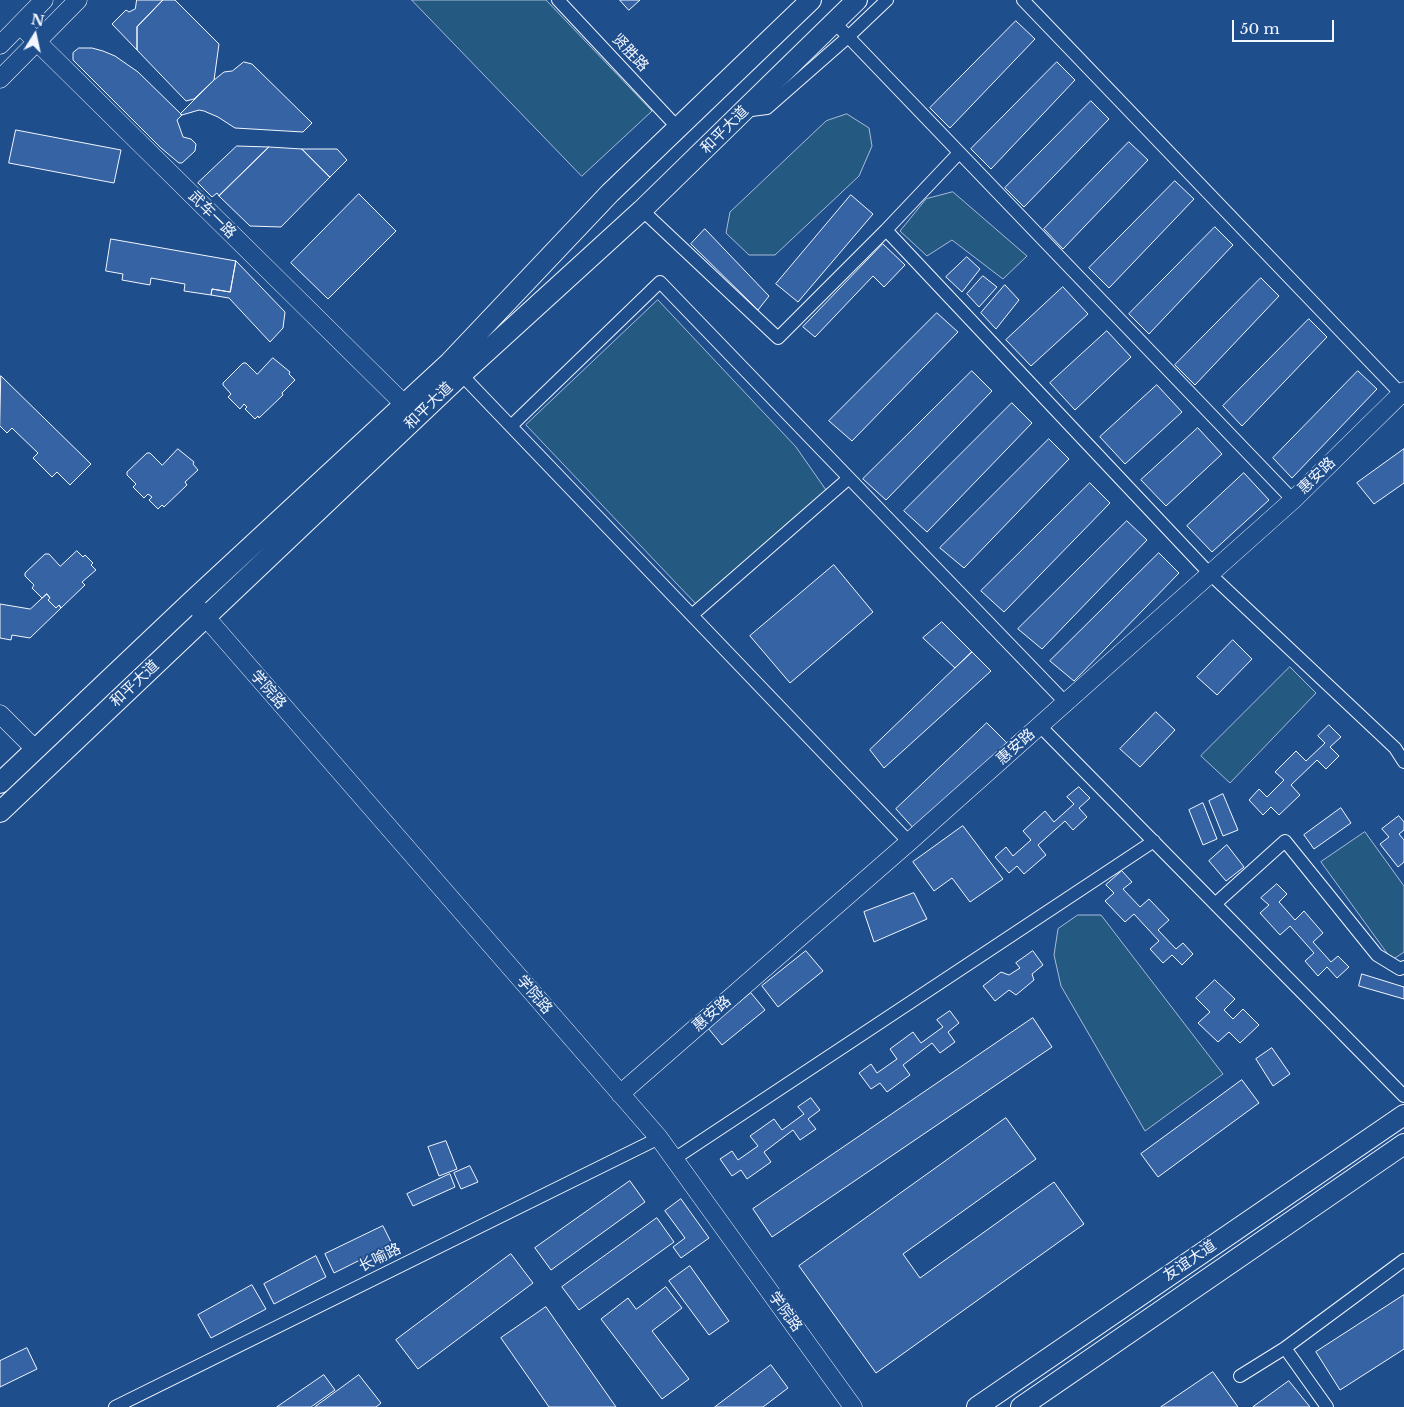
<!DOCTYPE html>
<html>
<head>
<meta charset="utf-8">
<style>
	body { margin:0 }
	#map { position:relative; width:1404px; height:1407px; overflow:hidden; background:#1f4e8c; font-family:"Libre Baskerville",serif }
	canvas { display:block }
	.north { position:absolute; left:10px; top:10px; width:50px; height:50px; -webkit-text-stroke:4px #1f4e8c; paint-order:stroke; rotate:10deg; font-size:14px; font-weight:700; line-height:20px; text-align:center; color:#f2f6ff }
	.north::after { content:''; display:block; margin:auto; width:18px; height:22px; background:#f2f6ff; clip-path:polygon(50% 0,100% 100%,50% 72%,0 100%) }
	.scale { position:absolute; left:1232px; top:20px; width:102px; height:22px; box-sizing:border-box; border:2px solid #f2f6ff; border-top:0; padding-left:6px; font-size:15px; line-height:18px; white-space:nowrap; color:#f2f6ff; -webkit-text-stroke:4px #1f4e8c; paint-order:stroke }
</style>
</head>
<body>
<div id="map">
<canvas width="1404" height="1407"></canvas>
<div class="north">N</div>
<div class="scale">50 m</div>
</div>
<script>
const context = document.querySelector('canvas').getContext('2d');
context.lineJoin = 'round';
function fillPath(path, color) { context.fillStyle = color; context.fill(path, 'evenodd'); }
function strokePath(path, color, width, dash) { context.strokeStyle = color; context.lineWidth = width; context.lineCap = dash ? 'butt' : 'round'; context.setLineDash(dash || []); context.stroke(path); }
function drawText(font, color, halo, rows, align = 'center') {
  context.font = font + ' "Libre Baskerville","Noto Sans SC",serif'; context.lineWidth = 4; context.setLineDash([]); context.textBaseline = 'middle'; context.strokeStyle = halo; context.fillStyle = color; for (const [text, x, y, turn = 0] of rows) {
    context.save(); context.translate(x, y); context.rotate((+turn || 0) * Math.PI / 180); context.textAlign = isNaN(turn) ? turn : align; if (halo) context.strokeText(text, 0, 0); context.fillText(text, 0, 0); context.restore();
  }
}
const green = new Path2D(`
	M412,0H546L652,111L582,176Z
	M847,114L869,128L872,146L859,176L775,255H749L726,233L730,212L826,121Z
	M953,192L1027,256L1003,279L952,240L927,256L900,231L926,199Z
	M658,300L796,447L826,490L696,604L526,425Z
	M1290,667L1316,693L1230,783L1201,756Z
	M1365,832L1404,886V952L1392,960L1321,862Z
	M1078,915H1101L1223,1074L1145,1131L1061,986L1054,955L1058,929Z`);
fillPath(green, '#245a82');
strokePath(green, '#a8bbd7', 1);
const building = new Path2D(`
	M137,0H163L137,27V50L112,24L126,10L129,12L135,9Z
	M163,0H175L219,44L214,80L194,99L186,101L137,50V27Z
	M620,0H640L629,10Z
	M1016,21L1035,39L950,128L930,108Z
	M79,48H92L103,51L115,56L138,72L182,115L177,120L183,137L191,139L196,144L195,151L182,163H179L161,148L73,60V53Z
	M244,62L252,64L312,123L303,132L235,128L218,117L204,111L199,110L182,115L180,114L214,80L224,72L232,71Z
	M1057,62L1075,80L991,169L971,149Z
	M1091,101L1109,119L1024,207L1005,188Z
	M16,130L121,150L114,183L9,163Z
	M1129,142L1148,160L1063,249L1044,229Z
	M237,146L269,147L219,196L217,193L212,197L198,183Z
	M269,147L302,149L330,177L281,227L250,226L219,196Z
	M302,149H337L347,160L330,177Z
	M1175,181L1194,199L1109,288L1089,268Z
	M359,194L396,231L328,299L291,263Z
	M851,195L873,214L798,302L776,284Z
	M1215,227L1233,245L1149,334L1129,314Z
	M705,229L769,296L758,310L691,244Z
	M111,239L236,261L230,292L212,289L211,295L184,291L185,284L151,278L150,285L122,280L123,274L106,271Z
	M883,244L905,265L884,287L873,276L815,337L803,327Z
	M967,257L980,269L962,292L946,277Z
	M236,261L285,312L283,328L270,342L229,298L211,295L212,289L230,292Z
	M983,276L997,287L979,307L967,294Z
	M1261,278L1279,296L1195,385L1175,365Z
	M1005,285L1019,300L996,329L981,313Z
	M1063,287L1088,314L1031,366L1006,340Z
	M937,313L958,332L852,441L829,421Z
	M1309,319L1327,337L1242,426L1223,406Z
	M1107,331L1131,357L1075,410L1050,383Z
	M273,358L290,372L289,374L295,380L282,393L283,395L259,418L258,416L255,419L245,409L247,407L244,404L240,409L228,397L231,394L223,385V383L243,363H246L257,374Z
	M972,371L992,391L886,500L863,479Z
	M1358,371L1377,389L1292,478L1273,458Z
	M1,376L91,464L70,485L57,472L52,477L33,458L38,453L12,428L7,433L0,426Z
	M1157,385L1182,412L1125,464L1100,437Z
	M1012,403L1032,423L927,532L904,511Z
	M1198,428L1222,454L1166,506L1141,480Z
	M1049,439L1069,459L964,568L940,548Z
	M178,449L194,462L193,464L198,470L185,482L187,485L164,507L162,505L158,509L149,500L152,497L148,494L144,498L133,487L136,484L127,475V472L147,453H150L162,465Z
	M1404,449V483L1374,504L1357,483Z
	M1244,473L1269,500L1212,552L1187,526Z
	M1090,483L1110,503L1004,612L981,591Z
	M1127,521L1147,540L1042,649L1018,629Z
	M77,551L83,557L85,555L93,563L91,565L96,570L82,582L85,585L61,608L59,605L56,608L48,600L50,598L47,594L42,598L32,588L34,585L25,576V573L45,554H49L60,566Z
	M1159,553L1179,573L1074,681L1050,661Z
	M834,565L873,612L790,683L750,636Z
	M47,594L50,598L48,600L56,608L59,605L61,608L30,638L12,635L11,640L0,638V604L30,609Z
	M942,622L972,652L955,668L923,638Z
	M1233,640L1252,659L1217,695L1197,677Z
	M972,652L991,671L884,768L870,750Z
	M1156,712L1175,730L1140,767L1120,749Z
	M987,723L1007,743L916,831L896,809Z
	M1329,725L1341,737L1330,747L1339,756L1326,769L1317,760L1291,785L1300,795L1279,815L1271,807L1263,815L1249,800L1259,789L1267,797L1284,780L1275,772L1296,751L1306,761L1325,743L1318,736Z
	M1079,787L1090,798L1079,808L1087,817L1073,830L1065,821L1038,845L1046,855L1024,874L1017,866L1009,873L995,857L1006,847L1013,856L1031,840L1023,831L1045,811L1054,822L1074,804L1067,797Z
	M1223,794L1238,830L1223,836L1209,801Z
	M1203,803L1217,839L1203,845L1189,810Z
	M1341,808L1351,823L1314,849L1304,835Z
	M1399,816L1404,822V830L1399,834L1404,840V862L1398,867L1380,844L1389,837L1382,829Z
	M963,826L1003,879L970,902L952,878L934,891L913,862Z
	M1227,845L1244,867L1226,881L1209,861Z
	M1122,871L1132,882L1123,889L1140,907L1149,899L1169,920L1158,930L1176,949L1183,943L1193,954L1182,965L1172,955L1163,963L1150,949L1159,941L1134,914L1125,922L1105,901L1114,893L1106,885Z
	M1277,884L1287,894L1279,902L1295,920L1304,911L1323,933L1313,942L1331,962L1338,956L1349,967L1337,978L1327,967L1318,976L1305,961L1314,953L1290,926L1280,935L1260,913L1269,905L1261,898Z
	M914,893L927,919L874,942L864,912Z
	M806,951L823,971L778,1007L762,986Z
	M1033,951L1043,965L1032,974L1034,980L1016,995L1009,990L995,1001L983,986L1001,972L1009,975L1020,968L1016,963Z
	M1362,974L1404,987V999L1359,986Z
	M1215,980L1235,999L1224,1010L1233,1019L1243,1009L1259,1025L1240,1043L1229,1032L1218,1042L1198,1023L1210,1012L1196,998Z
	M751,993L765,1010L722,1045L708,1028Z
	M950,1011L959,1023L948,1032L955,1042L940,1053L932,1043L903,1065L910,1075L887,1092L880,1083L871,1089L859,1073L871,1064L877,1073L897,1059L890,1049L913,1032L921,1043L943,1027L937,1020Z
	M1033,1018L1052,1047L772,1237L753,1209Z
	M1272,1048L1290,1074L1273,1086L1256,1059Z
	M1242,1080L1259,1103L1158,1177L1141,1154Z
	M811,1098L820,1110L808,1119L816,1129L800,1140L793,1130L764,1152L771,1162L747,1179L741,1170L732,1176L720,1159L732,1151L738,1160L758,1146L750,1136L774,1119L782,1130L804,1114L798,1107Z
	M1006,1118L1036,1159L903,1254L920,1278L1054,1182L1084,1224L876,1373L799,1266Z
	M446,1141L457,1169L439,1176L428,1147Z
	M470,1166L478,1182L461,1189L454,1173Z
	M450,1174L455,1187L413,1206L407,1194Z
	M630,1181L645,1202L551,1270L535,1248Z
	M681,1199L709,1238L681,1258L673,1247L685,1238L665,1211Z
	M657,1218L674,1242L579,1310L562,1287Z
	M383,1226L392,1244L334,1273L325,1254Z
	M511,1254L533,1283L418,1369L396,1340Z
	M316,1256L326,1277L274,1304L264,1284Z
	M690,1266L729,1321L709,1335L669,1281Z
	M252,1285L266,1309L211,1338L198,1315Z
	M666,1287L682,1308L652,1331L689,1379L662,1399L601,1319L628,1298L636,1309Z
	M1404,1295V1349L1340,1390L1316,1352Z
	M546,1307L616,1407H549L501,1338Z
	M27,1348L37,1369L0,1387V1361Z
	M771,1365L788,1388L763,1407H715Z
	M1213,1372L1238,1407H1161Z
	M324,1375L335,1390L311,1407H277Z
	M359,1375L381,1403L376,1407H315Z
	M1289,1381L1310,1407H1253Z`);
fillPath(building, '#3563a3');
strokePath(building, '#f2f6ff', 1);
const street = new Path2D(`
	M558,0L678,128
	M1023,0L1404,397
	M834,22L1293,500
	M743,111L767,108L848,37L887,0
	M959,153L886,230L1210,574L1395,748L1404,762
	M642,210L778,338L886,230
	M458,371L909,842
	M511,426L660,282L1066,703
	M692,615L849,478
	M1040,726L1404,1096
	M1215,904L1285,841L1377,955L1400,969L1404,967
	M674,1159L1154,841
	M1285,1348L1327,1407
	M1240,1376L1285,1348L1404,1260
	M115,1407L659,1138`);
const secondary = new Path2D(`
	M20,25L404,404
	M0,45L44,0
	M0,79L78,0
	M197,607L659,1138L853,1407
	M0,714L35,749
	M620,1094L909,842L1293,500L1404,391`);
const primary = new Path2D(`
	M0,783L192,601L450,362L610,193L811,0
	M0,812L462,374L642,210L857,0
	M977,1407L1404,1115
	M1021,1407L1404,1144`);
strokePath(street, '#f2f6ff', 14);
strokePath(secondary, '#f2f6ff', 19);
strokePath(primary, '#f2f6ff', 22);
strokePath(street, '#1f4e8c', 12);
strokePath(secondary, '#1f4e8c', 18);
strokePath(primary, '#1f4e8c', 20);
drawText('15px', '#f2f6ff', '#1f4e8c', [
	["贤胜路",630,53,47],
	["和平大道",725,130,-45],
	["武车一路",212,215,45],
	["和平大道",429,406,-44],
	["惠安路",1317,476,-44],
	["和平大道",135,684,-43],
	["学院路",268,690,49],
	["惠安路",1016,747,-42],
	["学院路",534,995,49],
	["惠安路",712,1014,-41],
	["长喻路",380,1258,-26],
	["友谊大道",1190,1261,-34],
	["学院路",785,1312,54]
]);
</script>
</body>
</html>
